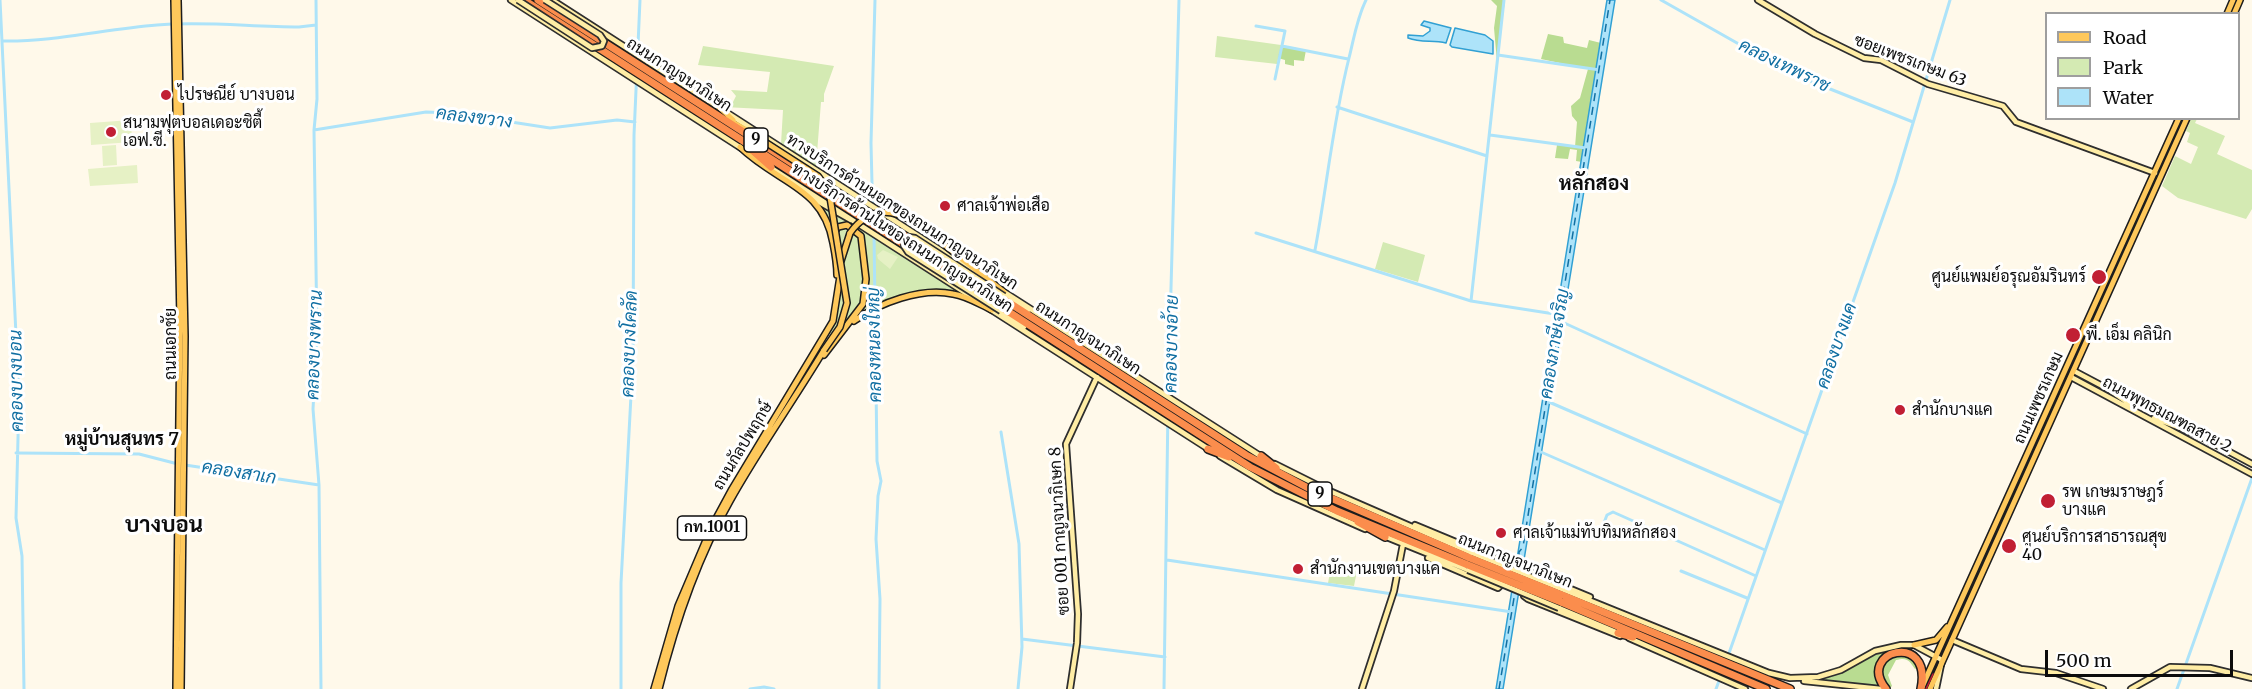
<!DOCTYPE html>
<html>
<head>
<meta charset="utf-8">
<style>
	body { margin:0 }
	#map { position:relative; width:2252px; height:689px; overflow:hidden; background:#fff9ea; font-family:Merriweather,serif }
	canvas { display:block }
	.legend { position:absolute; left:2045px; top:12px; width:195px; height:108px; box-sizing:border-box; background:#fff; border:2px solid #9e9e9e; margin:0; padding:8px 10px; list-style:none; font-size:18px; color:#0c0c0c }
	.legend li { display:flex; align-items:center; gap:12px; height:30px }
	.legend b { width:30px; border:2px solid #9e9e9e }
	.scale { position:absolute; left:2045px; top:650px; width:188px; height:27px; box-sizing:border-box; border:3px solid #0c0c0c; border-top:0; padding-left:8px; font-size:18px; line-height:21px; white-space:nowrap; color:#0c0c0c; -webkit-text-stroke:4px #fff; paint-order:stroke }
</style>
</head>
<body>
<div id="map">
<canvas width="2252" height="689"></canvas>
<ul class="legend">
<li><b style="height:8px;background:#fec85b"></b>Road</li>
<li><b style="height:16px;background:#d4eab3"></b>Park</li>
<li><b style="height:16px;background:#ade3f9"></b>Water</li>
</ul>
<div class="scale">500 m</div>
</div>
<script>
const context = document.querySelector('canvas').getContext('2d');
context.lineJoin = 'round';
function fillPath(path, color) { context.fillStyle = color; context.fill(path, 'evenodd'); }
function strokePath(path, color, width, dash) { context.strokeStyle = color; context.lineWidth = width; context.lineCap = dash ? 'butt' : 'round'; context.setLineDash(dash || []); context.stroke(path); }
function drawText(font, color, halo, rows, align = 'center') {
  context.font = font + ' Merriweather,Sarabun,serif'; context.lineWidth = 6; context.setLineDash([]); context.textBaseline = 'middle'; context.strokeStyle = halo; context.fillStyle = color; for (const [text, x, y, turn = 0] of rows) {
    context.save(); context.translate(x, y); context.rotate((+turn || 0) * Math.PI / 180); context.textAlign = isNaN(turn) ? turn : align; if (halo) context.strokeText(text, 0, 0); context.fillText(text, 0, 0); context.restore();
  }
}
fillPath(new Path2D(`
	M1217,36L1281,45L1277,64L1215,57Z
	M703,46L834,66L824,94V102H821L816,166L781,144L783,110L724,107L732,104L736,96L731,90L767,92L770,72L698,65Z
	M2191,119H2197L2195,123L2225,136L2217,154L2252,170V209L2246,219L2178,198L2162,186L2175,156L2191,164L2198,147L2187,142L2190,133L2186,131Z
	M823,207L853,223L962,293L931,291L865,311L824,348C842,310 843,289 836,248C833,233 831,220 823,207Z
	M1383,242L1425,255L1418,282L1375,269Z
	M1331,567L1357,571L1354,586L1328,583Z`), '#d4eab3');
fillPath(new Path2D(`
	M1491,0H1505L1497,62L1494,28L1497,6Z
	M1548,34L1563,37L1564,43L1587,48L1589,40L1601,43L1582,162L1576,161L1577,150L1570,149L1568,159L1555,158L1557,145L1575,147L1577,122L1572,116L1571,106L1580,98L1588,69L1541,59Z
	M1281,45L1306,50L1304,61L1294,60V66L1285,64V60L1278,58Z
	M1887,650L1888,653C1902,653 1911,656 1918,668L1915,669C1909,660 1907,657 1896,660L1888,675L1892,686L1889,689L1818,681Z`), '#b9dc91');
fillPath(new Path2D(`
	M131,120L132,142L91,145L90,123Z
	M116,145L117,165L103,166L102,146Z
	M137,165L138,183L90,186L88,169Z
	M883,250L898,257L890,269L878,259L877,255Z`), '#e6f1c5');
const water = new Path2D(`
	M1607,0H1615L1503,689H1496Z
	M1424,21L1451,28L1446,43C1432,40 1421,43 1408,38V35L1423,36L1430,31V28L1421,25Z
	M1455,28L1485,35L1493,41V54L1452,47L1450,45Z`);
fillPath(water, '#ade3f9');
strokePath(water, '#31a0d3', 1.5);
strokePath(new Path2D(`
	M0,0L19,398L16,518L22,556L24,689
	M316,0L317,99L314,130L317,336L313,409L319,485L321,689
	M1661,0L1790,73L1913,122
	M1256,26L1285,31L1275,79
	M2,41C54,42 105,29 157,25C204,21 251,27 299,27L316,25
	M1282,46L1348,59
	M1498,55L1600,70
	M1337,107L1487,156
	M314,130L426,112L453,113L550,128L617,120L635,122
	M1490,135L1586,148
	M873,224L871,143L875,0
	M874,233L877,461L881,481L878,496L876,539L880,599L879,689
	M1256,233L1471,301L1561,315
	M1315,250C1327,186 1333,121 1349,58C1354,38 1357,18 1366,0
	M1471,301L1504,0
	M1560,321L1807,434
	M1168,396L1179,0
	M1549,402L1782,503
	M1001,432L1019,544L1022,647L1018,689
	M1541,452L1765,550
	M16,453L139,454L178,464
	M185,465L319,485
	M1600,533L1607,515L1613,512L1756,576
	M1167,560L1512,612
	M1681,571L1747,598
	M1022,639L1165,657
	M1728,656L1895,183L1950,0
	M621,689V583L633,358L634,135L640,0
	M750,689L764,687L774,689
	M1164,689L1168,406
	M1716,689L1726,662
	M2177,689L2252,478`), '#ade3f9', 3);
strokePath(new Path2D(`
	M1519,570V552L1523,547L1610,0
	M1499,689L1515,592`), '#116fa2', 1.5, [8, 6]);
const secondary = new Path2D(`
	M511,0L741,148
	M552,0L720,108
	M1758,0L1815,34L1864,58L1881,60L1928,84L2003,106L2016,122L2155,173
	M729,114L982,277
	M768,166L978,301
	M812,198L851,220
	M1001,290L1262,457
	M1007,297L1028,310
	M990,309L1210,450
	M1001,311L1024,327
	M2074,371L2108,389L2131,405
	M2071,377L2252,474
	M2154,418L2196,434L2252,464
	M1220,456L1277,490L1365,529
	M1275,464L1325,489L1472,553
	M1415,525L1504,562L1506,569
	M1384,536L1468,570
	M1428,558L1498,588L1503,583
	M1527,577L1532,573L1590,597
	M1564,590L1769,673L1790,678L1818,677L1841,670L1875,651L1901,645H1914L1942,660L1936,689
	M1525,591L1524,596L1528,599L1620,636
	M1559,608L1616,632
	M1629,638L1745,689
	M1952,640L2021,669L2056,673L2103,689
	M1804,681L1881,689
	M1070,689L1077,643L1078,614L1066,444L1097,377
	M1362,689L1394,591L1403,544
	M2131,689L2170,667L2210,668L2252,678`);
const primary = new Path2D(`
	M174,0L180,323L176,689
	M178,0L185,336L181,689
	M2227,14L2233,0
	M2234,14L2240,0
	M719,107L733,120
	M727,119L748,131
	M740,147C778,184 823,186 833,243C835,253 837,264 837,275
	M957,255L1004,292
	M841,261L850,233
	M854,321C879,303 921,287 953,294C967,296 979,304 992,310
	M824,355L863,304L866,279L861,236L847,225L838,227L834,233
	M1914,645L1936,640L1947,627
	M1922,687L2179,118
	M654,689L678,606L712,526L732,489L833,321L841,270
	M659,689C675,624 697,559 730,501C759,449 794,400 824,350
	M1930,689L2187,118`);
const highway = new Path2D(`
	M524,0L1250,467L1337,511L1468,565
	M538,0L1246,455L1310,489L1470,558
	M753,151L771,167
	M1208,449L1229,457
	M1261,456L1276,468
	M1358,522L1385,537
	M1562,595L1790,689
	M1561,602L1766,689
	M1618,633L1633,637
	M1886,689C1855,651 1933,630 1921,689`);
strokePath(secondary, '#2e2e2e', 8);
strokePath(primary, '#1d1d1d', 8);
strokePath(highway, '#1d1d1d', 10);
strokePath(secondary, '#ffeda5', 4.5);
strokePath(primary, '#fec85b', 5);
strokePath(highway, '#fb8d4d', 7);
strokePath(new Path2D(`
	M1926,689L1933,674`), '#c11f34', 1.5);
const secondaryBridge = new Path2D(`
	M518,0L592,48L602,46L604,41L600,35L545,0
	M1001,311L908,252L904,246L905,241L909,237L915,238L1004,296
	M1472,553L1564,590
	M1468,570L1559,608`);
const primaryBridge = new Path2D(`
	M748,131L818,176L829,191L847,303L840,327L824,350
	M850,233C884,186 925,230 957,255`);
const highwayBridge = new Path2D(`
	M1470,558L1562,595
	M1468,565L1561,602`);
strokePath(secondaryBridge, '#2e2e2e', 8, []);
strokePath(primaryBridge, '#1d1d1d', 8, []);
strokePath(highwayBridge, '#1d1d1d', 10, []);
strokePath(secondaryBridge, '#ffeda5', 4.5);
strokePath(primaryBridge, '#fec85b', 5);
strokePath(highwayBridge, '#fb8d4d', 7);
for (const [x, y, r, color] of [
	[166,95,6,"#c11f34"],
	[111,132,6,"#c11f34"],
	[945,206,6,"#c11f34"],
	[2099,277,8,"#c11f34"],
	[2073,335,8,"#c11f34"],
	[1900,410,6,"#c11f34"],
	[2048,501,8,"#c11f34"],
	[1501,533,6,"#c11f34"],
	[2009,546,8,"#c11f34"],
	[1298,569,6,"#c11f34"]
]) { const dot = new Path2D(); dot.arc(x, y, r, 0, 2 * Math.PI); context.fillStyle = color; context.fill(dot); strokePath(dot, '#fff', 2); }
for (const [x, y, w] of [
	[756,140,24],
	[1320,494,24],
	[712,528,69]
]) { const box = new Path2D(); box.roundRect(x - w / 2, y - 12, w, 24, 4.5); context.fillStyle = '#fff'; context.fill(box); strokePath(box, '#0c0c0c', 1.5); }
drawText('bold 15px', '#0c0c0c', null, [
	["9",756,140],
	["9",1320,494],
	["กท.1001",712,528]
]);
drawText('16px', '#0c0c0c', '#fff', [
	["ซอยเพชรเกษม 63",1910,61,21],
	["ถนนกาญจนาภิเษก",679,75,33],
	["ทางบริการด้านนอกของถนนกาญจนาภิเษก",902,212,33],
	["ทางบริการด้านในของถนนกาญจนาภิเษก",902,238,33],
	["ถนนกาญจนาภิเษก",1088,338,33],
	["ถนนเอกชัย",171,344,-90],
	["ถนนเพชรเกษม",2039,398,-66],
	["ถนนพุทธมณฑลสาย 2",2167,415,28],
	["ถนนกัลปพฤกษ์",743,446,-59],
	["ซอย 001 กาญจนาภิเษก 8",1060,531,-93],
	["ถนนกาญจนาภิเษก",1515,561,22]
]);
drawText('16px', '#0c0c0c', '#fff', [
	["ไปรษณีย์ บางบอน",178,95],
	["สนามฟุตบอลเดอะซิตี้",123,123],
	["เอฟ.ซี.",123,141],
	["ศาลเจ้าพ่อเสือ",957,206],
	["ศูนย์แพมย์อรุณอัมรินทร์",2086,277,"right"],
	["พี. เอ็ม คลินิก",2086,335],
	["สำนักบางแค",1912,410],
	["รพ เกษมราษฎร์",2062,492],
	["บางแค",2062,510],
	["ศาลเจ้าแม่ทับทิมหลักสอง",1513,533],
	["ศูนย์บริการสาธารณสุข",2022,537],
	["40",2022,555],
	["สำนักงานเขตบางแค",1310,569]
], 'left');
drawText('italic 18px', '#116fa2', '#fff', [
	["คลองเทพราช",1784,66,26],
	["คลองขวาง",474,118,7],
	["คลองบางโคลัด",630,344,-88],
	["คลองบางอ้าย",1172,344,-89],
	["คลองภาษีเจริญ",1555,344,-81],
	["คลองบางพราน",315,345,-88],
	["คลองหนองใหญ่",875,345,-91],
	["คลองบางแค",1837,346,-71],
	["คลองบางบอน",17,381,-91],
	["คลองสาเก",239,473,9]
]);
drawText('bold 18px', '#0c0c0c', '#fff', [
	["หมู่บ้านสุนทร 7",122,440]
]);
drawText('bold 20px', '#0c0c0c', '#fff', [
	["หลักสอง",1594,184]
]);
drawText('bold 22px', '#0c0c0c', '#fff', [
	["บางบอน",164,526]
]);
</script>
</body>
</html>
